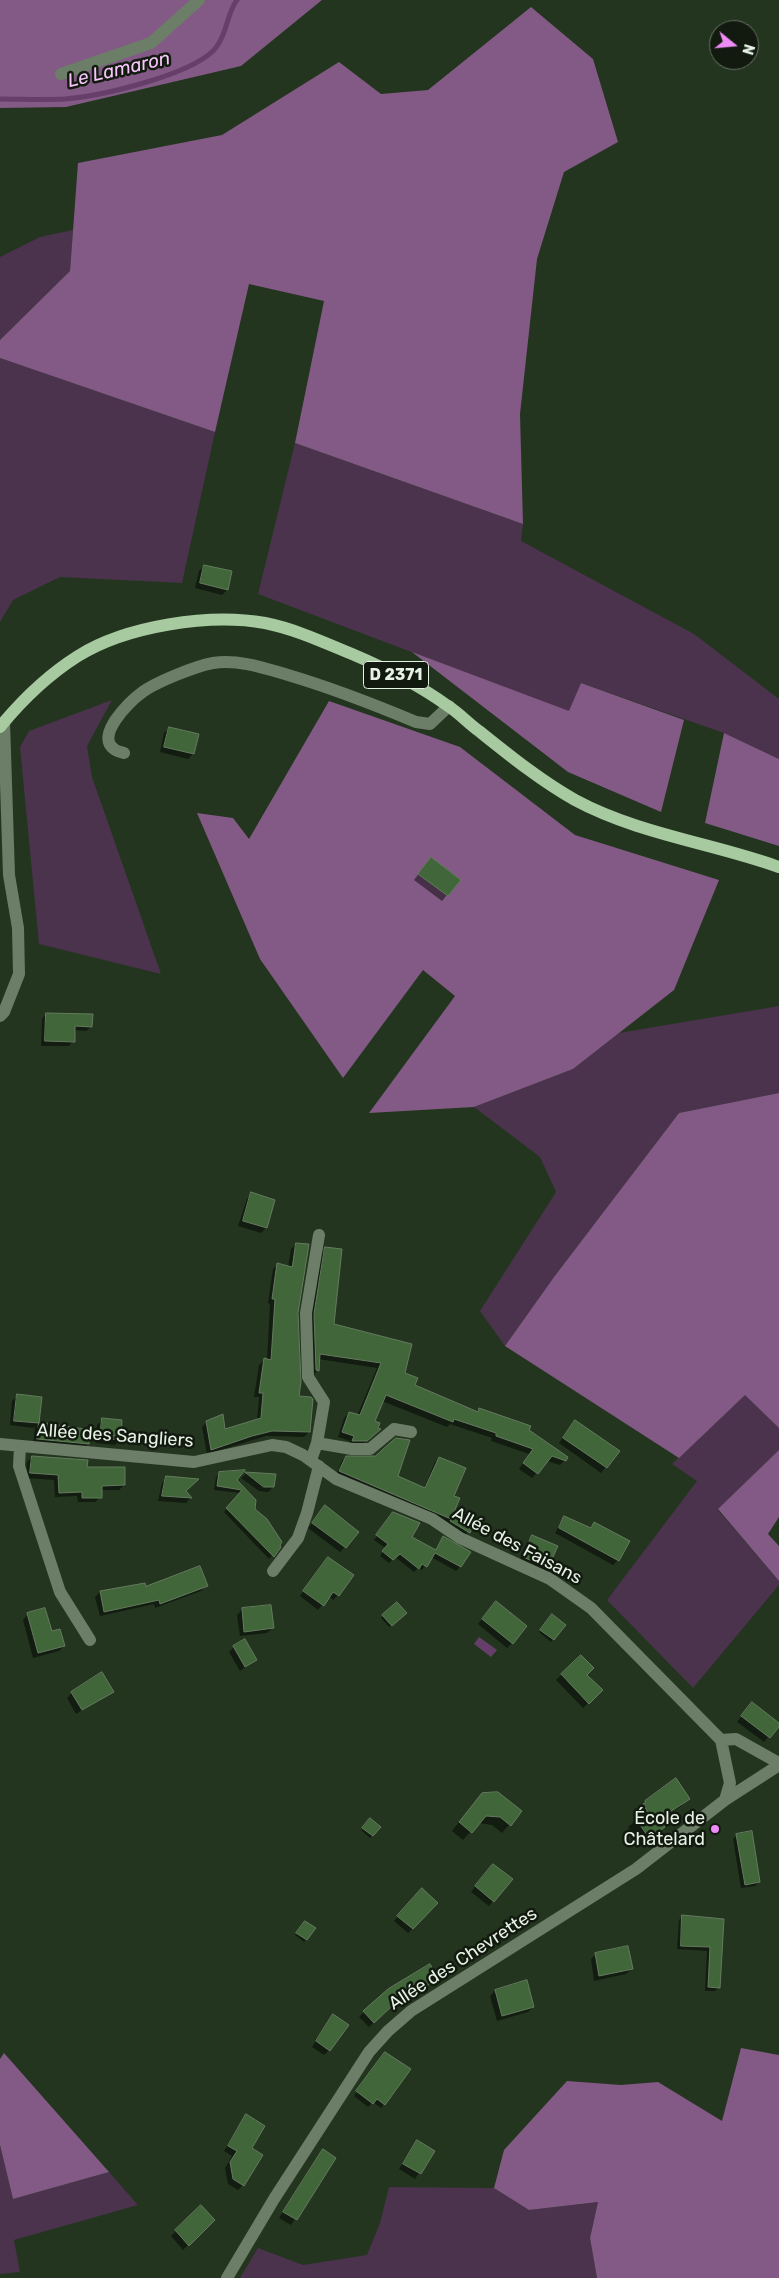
<!DOCTYPE html>
<html>
<head>
<meta charset="utf-8">
<style>
	body { margin:0 }
	#map { position:relative; width:779px; height:2278px; overflow:hidden; background:#23351f; font-family:Rubik,sans-serif }
	canvas { display:block }
	.north { position:absolute; left:709px; top:20px; width:50px; height:50px; box-sizing:border-box; background:#121a10; border:1px solid #677065; border-radius:50%; rotate:107deg; font-size:14px; font-weight:700; line-height:20px; text-align:center; color:#e6f2e4 }
	.north::after { content:''; display:block; margin:auto; width:18px; height:22px; background:#ee8bf8; clip-path:polygon(50% 0,100% 100%,50% 72%,0 100%) }
</style>
</head>
<body>
<div id="map">
<canvas width="779" height="2278"></canvas>
<div class="north">N</div>
</div>
<script>
const context = document.querySelector('canvas').getContext('2d');
context.lineJoin = 'round';
function fillPath(path, color) { context.fillStyle = color; context.fill(path, 'evenodd'); }
function strokePath(path, color, width, dash) { context.strokeStyle = color; context.lineWidth = width; context.lineCap = dash ? 'butt' : 'round'; context.setLineDash(dash || []); context.stroke(path); }
function drawText(font, color, halo, rows, align = 'center') {
  context.font = font + ' Rubik,sans-serif'; context.lineWidth = 5; context.setLineDash([]); context.textBaseline = 'middle'; context.strokeStyle = halo; context.fillStyle = color; for (const [text, x, y, turn = 0] of rows) {
    context.save(); context.translate(x, y); context.rotate((+turn || 0) * Math.PI / 180); context.textAlign = isNaN(turn) ? turn : align; if (halo) context.strokeText(text, 0, 0); context.fillText(text, 0, 0); context.restore();
  }
}
fillPath(new Path2D(`
	M73,230L70,271L0,340V257L40,237Z
	M0,358L215,432L182,583L60,577L13,600L0,622Z
	M295,443L523,524L521,541L694,634L779,699V759L724,733L581,683L570,712L258,594Z
	M112,700L87,746L92,777L161,974L39,944L20,747L29,731Z
	M779,1006V1093L679,1113L554,1277L505,1346L480,1311L556,1192L540,1157L474,1107L573,1069L619,1033Z
	M745,1394L779,1428V1450L718,1510L779,1581V1585L693,1688L607,1600L697,1481L672,1464Z
	M0,2145L13,2199L109,2172L138,2205L14,2240L20,2272L0,2274Z
	M389,2187L494,2188L529,2210L598,2202L590,2238L597,2278H240L258,2248L303,2265L367,2255L380,2223Z`), '#4b334d');
fillPath(new Path2D(`
	M0,0H322L241,66L66,107L0,108Z
	M531,7L593,59L618,142L564,172L537,259L520,414L523,524L295,443L324,301L249,284L215,432L0,358V340L70,271L78,163L222,135L339,62L381,94L428,90Z
	M412,652L569,711L581,683L684,720L661,812L568,772Z
	M329,701L460,747L575,835L719,880L674,990L573,1069L474,1107L369,1113L455,996L423,970L343,1078L260,959L197,813L233,818L249,839Z
	M724,733L779,759V846L705,823Z
	M779,1093V1428L745,1395L679,1458L505,1346L554,1277L679,1113Z
	M779,1450V1517L768,1534L779,1546V1581L718,1509Z
	M741,2048L779,2055V2278H597L590,2238L598,2202L529,2210L494,2188L504,2150L567,2081L621,2085L658,2082L722,2121Z
	M4,2053L109,2172L13,2199L0,2145V2059Z`), '#825a85');
fillPath(new Path2D(`
	M479,1637L497,1650L491,1657L474,1644Z`), '#653f69');
fillPath(new Path2D(`
	M204,566L227,590L222,595L195,588L199,571Z
	M169,728L193,754L188,759L160,752L164,733Z
	M426,864L459,880L442,901L414,880Z
	M46,1014L91,1027L86,1031L74,1030L73,1041L69,1046H41L42,1019Z
	M252,1194L274,1201L266,1228L261,1233L238,1226L247,1199Z
	M296,1244L298,1397L309,1432L304,1437L266,1436L207,1454L202,1427L207,1422L224,1431L257,1421L259,1397H254L259,1365L264,1360H267L270,1304L268,1303L273,1269L278,1264L288,1267L291,1249Z
	M326,1248L333,1325L404,1374L414,1386L476,1412L480,1409L528,1431L565,1460L560,1465L547,1461L532,1478L519,1469L529,1454L491,1441L492,1438L450,1424L447,1427L382,1401L374,1422V1434L361,1446L348,1445L350,1441L338,1437L344,1418L349,1413L357,1416L377,1368L318,1359V1370L313,1375L309,1320L320,1254Z
	M17,1396L40,1398L38,1425L40,1423L88,1444L83,1449L33,1444L35,1426L33,1428L10,1425L12,1401Z
	M102,1420L120,1440L115,1445L96,1443L97,1425Z
	M575,1421L618,1451L601,1473L559,1443Z
	M397,1439L396,1477L424,1489L435,1462L439,1458L453,1496L451,1516L456,1511L475,1520L465,1536L336,1475L342,1461L346,1457L371,1458Z
	M32,1457L86,1468L124,1485L119,1490H100V1497L95,1502H78L77,1496L55,1497L54,1480L26,1478L27,1462Z
	M220,1473L235,1480L255,1500L254,1510L280,1547L269,1559L224,1512L240,1493L214,1490L216,1477Z
	M246,1474L275,1475L273,1487L268,1492L259,1491L241,1478Z
	M167,1478L190,1498L186,1503L158,1501L162,1483Z
	M321,1512L345,1547L340,1552L308,1528Z
	M392,1516L411,1537L435,1551L443,1538L469,1552L460,1567L456,1571L431,1557L422,1570L418,1568L414,1572L395,1557L389,1563L380,1556L385,1548L374,1540Z
	M564,1518L590,1528L595,1523L618,1560L613,1565L555,1533Z
	M533,1536L556,1547L547,1568L541,1573L519,1562L528,1541Z
	M328,1558L353,1575L338,1595L333,1600L329,1596L318,1610L300,1596Z
	M144,1584L145,1587L206,1586L201,1591L155,1608L154,1604L100,1616L95,1597L100,1592Z
	M496,1602L512,1643L507,1648L478,1624Z
	M397,1604L405,1613L389,1627L381,1618Z
	M270,1607L272,1628L267,1633L240,1636L237,1615L242,1610Z
	M28,1614L64,1646L59,1651L33,1658L23,1620Z
	M550,1618L564,1625L551,1642L539,1632Z
	M234,1647L255,1660L240,1671L229,1652Z
	M581,1656L586,1675L601,1690L583,1708L556,1680Z
	M112,1691L76,1714L67,1698L72,1693Z
	M747,1709L779,1724L764,1742L737,1722Z
	M676,1780L688,1799L680,1807L658,1820L663,1827L642,1846L628,1827L639,1818L636,1813L646,1802Z
	M474,1803L521,1811L502,1833L492,1825L478,1823L463,1840L452,1831Z
	M368,1822L379,1827L370,1838L361,1830Z
	M737,1835L759,1882L755,1886L741,1888L733,1839Z
	M488,1870L493,1901L489,1906L471,1892Z
	M418,1894L413,1928L408,1933L394,1921Z
	M683,1916L723,1920L719,1987L715,1991H705L707,1951L677,1949L679,1920Z
	M303,1924L314,1928L304,1942L295,1935Z
	M596,1954L632,1969L626,1974L594,1981L591,1959Z
	M437,1978L387,2010L369,2027L359,2017L388,1990Z
	M495,1991L533,2007L528,2012L497,2021L490,1996Z
	M334,2016L329,2050L324,2055L312,2047L316,2041L315,2040Z
	M385,2053L384,2104L381,2108L373,2102L368,2107L354,2096Z
	M246,2116L243,2185L238,2190L228,2184L225,2168L232,2156L224,2151Z
	M417,2142L433,2151L415,2179L399,2169Z
	M323,2151L335,2158L291,2225L279,2218Z
	M201,2207L213,2220L183,2250L171,2236Z`), '#0007');
strokePath(new Path2D(`
	M0,99C22,99 43,100 65,99C101,96 187,76 213,51C227,37 227,12 237,0`), '#653f69', 5);
const building = new Path2D(`
	M204,565L232,571L228,590L200,583Z
	M169,727L199,734L194,754L164,747Z
	M431,857L461,880L448,896L418,874Z
	M46,1013L93,1014L92,1027L75,1026V1042L45,1041Z
	M251,1192L275,1200L267,1228L243,1221Z
	M296,1243L309,1244L298,1313L301,1382L299,1396L311,1397L313,1399L310,1432L272,1431L252,1436L211,1450L206,1421L223,1414L225,1429L261,1418L263,1393H259L264,1358L271,1360L275,1299H272L277,1263L292,1267Z
	M325,1247L342,1249L334,1324L412,1344L405,1373L418,1378L415,1385L478,1412L479,1408L531,1426L529,1430L568,1457L566,1461L552,1456L538,1474L523,1463L533,1449L496,1436V1433L454,1419L453,1422L386,1395L375,1421L380,1423L378,1428L381,1429L367,1441H352L354,1436L342,1432L349,1412L360,1415L381,1363L320,1354L319,1371L316,1370L314,1314Z
	M17,1394L42,1397L39,1423L14,1421Z
	M102,1418L122,1420L121,1440L100,1438Z
	M575,1420L620,1451L607,1468L563,1438Z
	M39,1422L91,1430L89,1444L37,1439Z
	M396,1438L410,1440L398,1476L425,1488L439,1457L466,1468L454,1496L460,1498L451,1519L456,1510L477,1519L470,1533L450,1521L451,1519L339,1471L346,1456H375Z
	M32,1456L88,1460L87,1467H125V1485L102,1486V1498H82V1492L59,1493L58,1475L30,1473Z
	M245,1470L237,1480L256,1500L255,1509L267,1519L282,1542L280,1545L281,1547L274,1557L226,1508L242,1490L217,1486L219,1472Z
	M245,1472L276,1474L274,1487H264Z
	M166,1476L199,1479L186,1491L192,1498L162,1496Z
	M325,1505L359,1532L346,1548L312,1523Z
	M393,1512L420,1523L412,1537L436,1550L443,1536L471,1552L461,1567L435,1553L427,1567L422,1564L419,1569L400,1554L393,1560L382,1551L388,1544L376,1535Z
	M564,1516L591,1528L594,1522L630,1541L619,1561L559,1528Z
	M532,1535L558,1546L548,1568L523,1557Z
	M328,1557L354,1575L339,1596L333,1592L324,1606L303,1591Z
	M200,1566L208,1586L160,1604L159,1600L104,1612L100,1591L145,1583L146,1586Z
	M496,1601L527,1626L513,1644L482,1619Z
	M397,1602L407,1613L392,1626L382,1615Z
	M271,1605L274,1628L244,1632L242,1608Z
	M45,1608L52,1631L60,1629L65,1646L38,1653L27,1613Z
	M552,1614L566,1625L554,1640L540,1630Z
	M245,1639L257,1660L245,1667L233,1646Z
	M581,1655L594,1668L587,1675L603,1690L589,1704L561,1674Z
	M102,1672L114,1692L82,1710L71,1692Z
	M752,1702L779,1723V1727L770,1738L741,1716Z
	M676,1778L690,1799L659,1819L665,1827L650,1839L635,1818L647,1811L643,1804L646,1802L645,1801Z
	M498,1792L522,1811L511,1826L500,1817L486,1816L472,1833L459,1822L482,1793Z
	M370,1818L381,1827L373,1836L362,1828Z
	M752,1831L760,1882L745,1885L736,1834Z
	M493,1864L513,1879L494,1902L475,1886Z
	M422,1888L438,1903L413,1929L397,1916Z
	M682,1915L724,1919L720,1988L708,1987L710,1947L681,1946Z
	M305,1921L316,1928L307,1940L296,1933Z
	M628,1946L633,1969L599,1976L595,1953Z
	M430,1964L439,1979L393,2005L374,2023L363,2011L388,1989Z
	M527,1980L534,2007L502,2016L495,1990Z
	M333,2014L349,2025L330,2051L316,2041Z
	M385,2052L411,2069L385,2105L377,2099L373,2104L356,2091Z
	M246,2114L265,2126L252,2148L263,2155L244,2186L233,2179L230,2162L237,2151L228,2146Z
	M417,2140L435,2151L421,2174L403,2164Z
	M323,2149L336,2158L297,2220L283,2212Z
	M201,2205L215,2220L189,2246L175,2230Z`);
fillPath(building, '#416639');
strokePath(building, '#657a60', 1);
strokePath(new Path2D(`
	M61,74L151,43L199,0
	M124,753C121,752 116,751 114,749C95,736 129,702 140,694C153,683 196,666 213,663C238,659 264,668 288,675C332,688 373,704 416,722L430,724L449,706
	M0,1016L4,1012L19,974L18,928L9,875L4,722
	M317,1443L352,1449H370L394,1429L411,1432
	M0,1444L194,1462L272,1445L286,1447L303,1455L336,1479L432,1519L460,1538L550,1579L591,1608L721,1740L730,1783L725,1800
	M20,1446L19,1466L60,1592L90,1640
	M311,1460L317,1443L324,1402L308,1377L306,1313L319,1235
	M273,1571L298,1538L307,1513L319,1466
	M721,1740L736,1739L779,1763
	M227,2278L274,2199L369,2052L388,2031L411,2011L636,1869L725,1800L779,1765`), '#6c7d68', 12);
strokePath(new Path2D(`
	M0,727C22,700 48,675 78,656C126,626 209,613 265,623C295,629 323,642 352,654C385,668 419,685 448,706C459,713 468,723 479,731C509,755 541,781 575,800C638,834 712,843 779,867`), '#a7caa0', 12);
for (const [x, y, r, color] of [
	[715,1829,5,"#ee8bf8"]
]) { const dot = new Path2D(); dot.arc(x, y, r, 0, 2 * Math.PI); context.fillStyle = color; context.fill(dot); strokePath(dot, '#121a10', 2); }
for (const [x, y, w] of [
	[396,675,65]
]) { const box = new Path2D(); box.roundRect(x - w / 2, y - 13.5, w, 27, 4); context.fillStyle = '#121a10'; context.fill(box); strokePath(box, '#e6f2e4', 1); }
drawText('bold 16px', '#e6f2e4', null, [
	["D 2371",396,675]
]);
drawText('18px', '#e6f2e4', '#121a10', [
	["Allée des Sangliers",115,1436,4],
	["Allée des Faisans",517,1546,28],
	["Allée des Chevrettes",463,1959,-33]
]);
drawText('18px', '#e6f2e4', '#121a10', [
	["École de",705,1819],
	["Châtelard",705,1840]
], 'right');
drawText('italic 19px', '#f6c5fa', '#121a10', [
	["Le Lamaron",119,70,-13]
]);
</script>
</body>
</html>
